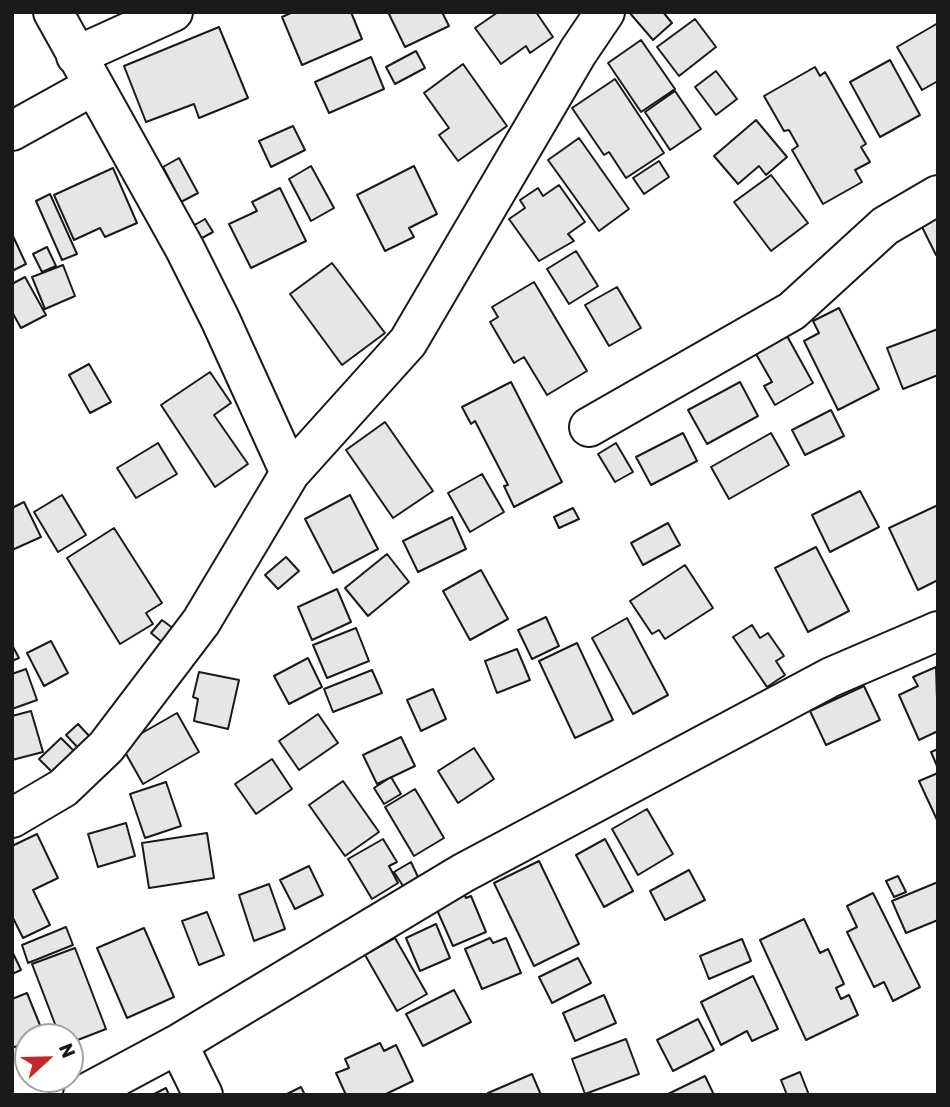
<!DOCTYPE html>
<style>
body{margin:0}
#map{position:relative;width:950px;height:1107px;overflow:hidden;background:#fff;font-family:Rubik,sans-serif}
canvas{display:block}
.frame{position:absolute;inset:0;border:14px solid #1a1a1a;pointer-events:none}
.north{position:absolute;left:14px;top:1023px;width:70px;height:70px;box-sizing:border-box;background:#fff;border:2px solid #a3a3a3;border-radius:50%;rotate:68deg;font-size:19px;font-weight:700;line-height:28px;text-align:center;color:#1a1a1a}
.north::after{content:'';display:block;margin:auto;width:24px;height:32px;background:#c62828;clip-path:polygon(50% 0,100% 100%,50% 72%,0 100%)}
</style>
<div id="map">
<canvas width="950" height="1107"></canvas>
<div class="frame"></div>
<div class="north">N</div>
</div>
<script>
const context = document.querySelector('canvas').getContext('2d');
context.lineJoin = 'round';
function fillPath(path, color) {
  context.fillStyle = color;
  context.fill(path, 'evenodd');
}
function trace(path, color, width, dash) {
  context.strokeStyle = color;
  context.lineWidth = width;
  context.lineCap = dash ? 'butt' : 'round';
  context.setLineDash(dash || []);
  context.stroke(path);
}
const building = new Path2D(`
 M293,12H351L362,39L302,65L282,17Z
 M388,12H442L449,26L405,47Z
 M498,12H536L553,37L530,53L526,46L501,64L475,28Z
 M629,12H663L672,23L653,40Z
 M695,19L716,47L679,76L657,47Z
 M938,23V81L922,90L897,47Z
 M219,27L248,98L199,118L194,104L146,122L124,66Z
 M641,40L675,89L641,112L608,63Z
 M416,51L425,68L395,84L386,67Z
 M371,57L384,89L329,113L315,82Z
 M890,60L920,115L880,137L850,82Z
 M463,64L507,126L458,161L439,135L449,128L424,93Z
 M815,67L820,76L825,72L866,144L861,147L870,162L855,170L862,182L823,204L792,150L798,146L789,130L784,131L764,96Z
 M716,71L737,99L716,115L695,87Z
 M615,79L664,153L626,178L609,152L604,155L572,108Z
 M675,91L701,129L670,150L645,112Z
 M756,120L787,157L766,175L759,166L738,184L714,156Z
 M293,126L305,150L271,167L259,141Z
 M579,138L629,209L599,231L548,160Z
 M179,158L198,193L181,202L163,167Z
 M659,161L669,177L644,194L633,178Z
 M311,166L334,208L311,221L289,179Z
 M414,166L437,214L409,228L414,237L385,251L357,195Z
 M113,168L137,223L105,237L100,228L74,240L54,195Z
 M771,175L808,223L771,251L734,202Z
 M559,185L585,222L568,234L574,241L539,261L509,219L525,208L520,200L538,188L543,196Z
 M280,188L306,241L251,268L229,224L257,211L252,202Z
 M50,194L77,254L62,260L36,201Z
 M938,212V254L936,255L919,221Z
 M205,219L213,232L193,243L186,230Z
 M12,234L26,264L12,271Z
 M47,247L56,266L42,272L33,254Z
 M576,251L598,286L569,304L547,269Z
 M332,263L385,333L342,365L290,294Z
 M63,265L75,296L45,309L32,277Z
 M25,277L46,315L21,328L12,312V284Z
 M534,282L587,371L547,395L524,357L514,363L490,322L498,317L492,307Z
 M617,287L641,328L609,346L585,305Z
 M839,308L879,389L838,410L804,341L819,333L813,321Z
 M938,329V375L903,389L887,348Z
 M787,336L813,383L775,405L764,386L772,382L756,354Z
 M89,364L111,402L90,413L69,375Z
 M210,372L231,403L214,415L248,464L215,487L161,405Z
 M511,382L562,482L514,507L504,486L508,485L475,421L471,424L462,407Z
 M740,382L758,416L707,444L688,410Z
 M831,410L844,436L805,455L792,430Z
 M385,422L433,491L393,518L346,450Z
 M683,433L697,461L651,485L636,457Z
 M771,433L789,465L729,499L711,467Z
 M158,443L177,474L136,498L117,468Z
 M616,443L633,472L615,482L598,454Z
 M482,474L504,512L470,532L448,493Z
 M860,491L879,527L830,552L812,515Z
 M62,495L86,535L58,552L34,512Z
 M350,495L378,549L333,573L305,519Z
 M24,502L41,537L12,550V508Z
 M938,505V580L918,590L889,528Z
 M573,508L579,519L559,528L554,517Z
 M452,517L466,549L418,572L403,541Z
 M668,523L680,545L643,565L631,543Z
 M114,528L162,603L146,613L153,624L120,644L67,558Z
 M816,547L849,611L808,632L775,568Z
 M387,554L409,582L368,616L345,588Z
 M286,557L299,571L278,589L265,575Z
 M685,565L713,608L665,639L659,630L652,634L630,601Z
 M481,570L508,619L470,640L443,591Z
 M337,589L351,622L312,640L298,607Z
 M546,617L559,646L532,659L518,630Z
 M627,618L668,695L633,714L592,638Z
 M162,620L174,629L163,643L151,633Z
 M752,625L760,638L768,633L784,656L776,661L785,675L767,687L733,637Z
 M356,628L369,661L327,678L313,645Z
 M51,641L68,673L44,686L27,653Z
 M577,643L613,720L575,738L539,661Z
 M12,645L19,658L12,661Z
 M517,649L530,680L497,693L485,661Z
 M308,658L322,687L289,704L274,676Z
 M936,667L938,731L919,740L899,695L918,686L913,677Z
 M26,669L37,700L12,709V674Z
 M372,670L382,693L333,712L324,689Z
 M199,672L239,680L228,729L194,721L198,699L193,697Z
 M864,686L880,720L826,745L810,711Z
 M433,689L446,719L421,731L407,700Z
 M31,711L43,752L12,760V716Z
 M177,713L199,752L143,784L121,745Z
 M318,714L338,743L299,770L279,741Z
 M78,724L92,739L80,750L66,735Z
 M401,737L415,766L377,784L363,755Z
 M61,738L75,752L53,773L39,759Z
 M474,748L494,779L458,803L438,771Z
 M938,749V766H937L931,752Z
 M272,759L292,789L256,814L235,784Z
 M938,773V822L919,781Z
 M391,777L401,794L384,804L374,788Z
 M343,781L379,832L345,856L309,805Z
 M166,782L181,826L145,838L130,794Z
 M415,789L444,838L414,856L385,807Z
 M647,809L673,854L638,875L612,829Z
 M126,823L135,856L98,867L88,834Z
 M207,833L214,878L149,888L142,843Z
 M37,834L58,878L33,890L50,925L23,938L12,916V846Z
 M383,839L397,862L389,866L398,883L372,899L348,859Z
 M605,839L633,891L604,907L576,855Z
 M539,861L579,944L534,966L494,883Z
 M411,862L418,877L403,886L394,872Z
 M309,866L323,895L295,909L280,880Z
 M689,870L705,900L665,920L650,891Z
 M898,876L906,892L894,897L886,881Z
 M938,882V920L906,933L892,901Z
 M269,884L285,929L254,941L239,895Z
 M461,887L466,898L471,896L486,932L453,946L437,910L445,907L439,896Z
 M873,893L920,987L893,1001L884,982L874,987L847,932L857,927L847,906Z
 M207,912L224,955L199,965L182,921Z
 M804,919L820,953L828,949L844,984L836,988L841,999L849,995L858,1015L806,1040L760,940Z
 M436,924L450,958L420,971L406,938Z
 M66,927L73,945L28,963L22,945Z
 M144,928L174,997L127,1018L97,948Z
 M395,938L427,994L397,1011L365,955Z
 M490,938L493,943L506,938L521,973L482,989L465,949Z
 M742,939L751,961L709,979L700,956Z
 M75,948L106,1029L70,1043V1037H60L32,964Z
 M12,951L21,970L12,974Z
 M578,958L591,983L552,1003L539,977Z
 M753,976L778,1029L752,1041L747,1031L721,1045L701,1002Z
 M454,990L471,1022L423,1046L406,1014Z
 M27,993L44,1035L28,1037V1042L12,1048V999Z
 M604,995L616,1023L575,1041L563,1013Z
 M698,1019L714,1050L673,1071L657,1040Z
 M626,1039L639,1074L585,1094L572,1059Z
 M380,1043L384,1051L396,1045L413,1081L384,1095H346L336,1073L349,1068L345,1059Z
 M800,1072L809,1095H787L781,1080Z
 M532,1074L541,1095H489L488,1093Z
 M705,1076L714,1095H666Z
 M301,1087L305,1095H285Z
 M166,1088L169,1095H152Z`);
fillPath(building, '#e6e6e6');
trace(building, '#1a1a1a', 2);
const minor = new Path2D(`
 M53,12L185,249L220,319L290,473
 M76,56L173,12
 M12,131L93,86
 M589,427L792,311L885,226L938,195
 M12,818L63,788L106,747L201,622L290,473L408,342L578,52L605,12
 M178,1044L203,1095
 M83,1095L178,1044L463,873L831,677L938,631`);
trace(minor, '#1a1a1a', 42);
trace(minor, '#fff', 38);
</script>
